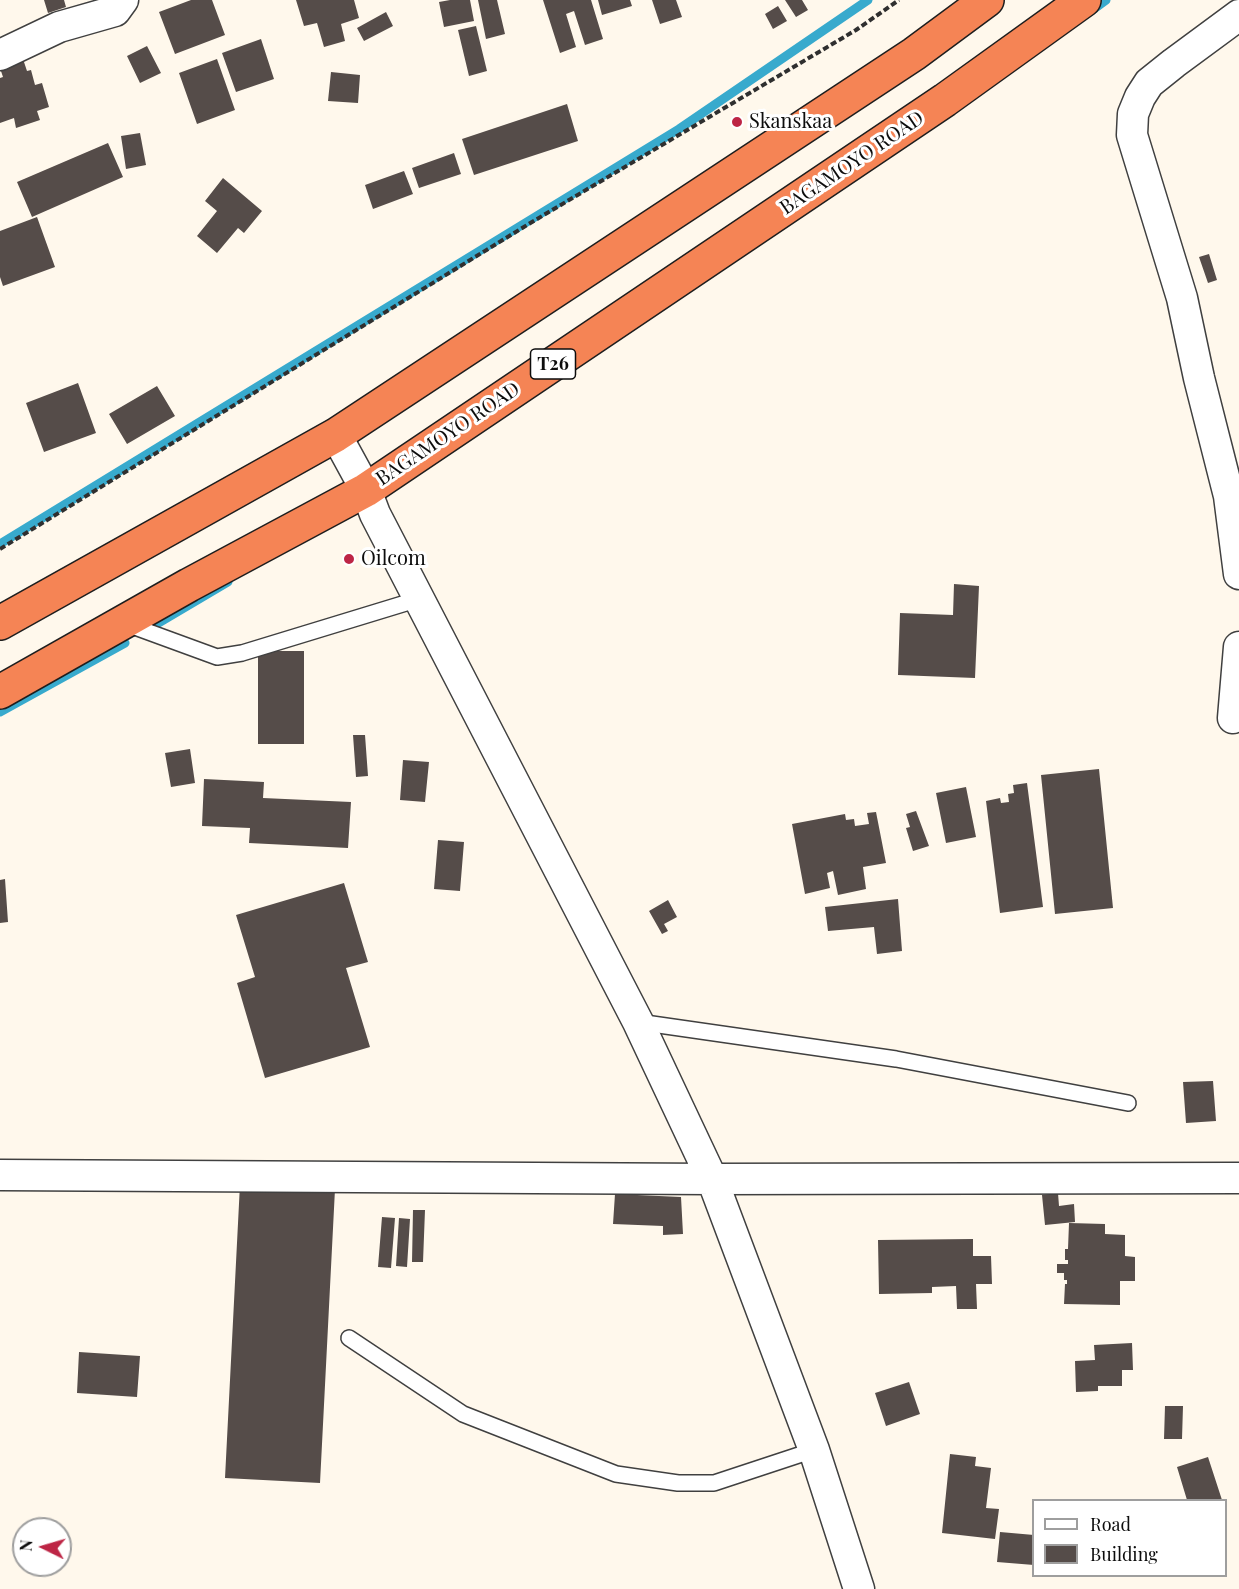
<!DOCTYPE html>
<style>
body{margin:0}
#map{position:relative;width:1239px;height:1589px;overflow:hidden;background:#fff8ec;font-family:"Playfair Display",serif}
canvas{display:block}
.legend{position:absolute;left:1032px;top:1499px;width:195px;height:78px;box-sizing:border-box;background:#fff;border:2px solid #9e9e9e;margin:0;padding:8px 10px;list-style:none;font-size:18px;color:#0d0d0d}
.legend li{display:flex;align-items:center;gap:12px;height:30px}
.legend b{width:30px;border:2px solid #9e9e9e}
.north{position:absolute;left:12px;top:1517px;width:60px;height:60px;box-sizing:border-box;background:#fff;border:2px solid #9e9e9e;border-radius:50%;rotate:275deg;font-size:16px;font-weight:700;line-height:24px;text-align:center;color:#0d0d0d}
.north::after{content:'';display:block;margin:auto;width:21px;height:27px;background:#bd2545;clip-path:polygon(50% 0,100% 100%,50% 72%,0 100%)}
</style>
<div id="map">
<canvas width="1239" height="1589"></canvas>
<ul class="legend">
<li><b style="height:8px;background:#fff"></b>Road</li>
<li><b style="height:16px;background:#554c49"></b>Building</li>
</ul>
<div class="north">N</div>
</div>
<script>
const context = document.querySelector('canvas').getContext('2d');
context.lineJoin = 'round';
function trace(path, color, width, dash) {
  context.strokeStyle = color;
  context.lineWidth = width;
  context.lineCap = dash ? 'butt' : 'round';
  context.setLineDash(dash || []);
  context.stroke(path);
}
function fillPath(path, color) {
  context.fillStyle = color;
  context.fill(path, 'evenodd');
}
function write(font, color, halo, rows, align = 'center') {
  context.font = font + ' "Playfair Display",serif';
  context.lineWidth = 6;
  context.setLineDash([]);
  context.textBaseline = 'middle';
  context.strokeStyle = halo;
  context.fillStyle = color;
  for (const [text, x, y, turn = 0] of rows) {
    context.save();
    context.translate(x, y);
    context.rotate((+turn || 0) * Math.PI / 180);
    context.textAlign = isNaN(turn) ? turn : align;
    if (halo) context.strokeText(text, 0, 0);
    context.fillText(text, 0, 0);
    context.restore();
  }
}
trace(new Path2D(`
 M1091,11L1106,0
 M0,544L679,129L868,0
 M157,624L228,582
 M0,712L125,643`), '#38aacd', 9);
fillPath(new Path2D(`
 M44,0H64L66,7L48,13Z
 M191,0H212L225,35L175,54L159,12Z
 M296,0H354L359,18L341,24L345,41L324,47L317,23L304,26Z
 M450,0H470L474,21L444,27L439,2Z
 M478,0H497L505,34L486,39Z
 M543,0H591L603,39L585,45L574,11L566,14L576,47L560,53Z
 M598,0H630L632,6L602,15Z
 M652,0H676L682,17L660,24Z
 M785,0H802L808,10L796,17Z
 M778,6L787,21L773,29L765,14Z
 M386,12L393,26L364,41L357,28Z
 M476,26L487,71L469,76L458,30Z
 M261,39L274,79L236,92L222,53Z
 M147,46L161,73L140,83L127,56Z
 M22,56L27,71L31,70L35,85L42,83L49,107L37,111L40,120L16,128L14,118L0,123V78L3,77L0,68Z
 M217,59L235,110L197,124L179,73Z
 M331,72L360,75L358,103L328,101Z
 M567,104L578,141L474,175L462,139Z
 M140,133L146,165L126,169L121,136Z
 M108,143L123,177L32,217L17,182Z
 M454,153L461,174L419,188L412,168Z
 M404,171L413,194L373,209L365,185Z
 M223,178L262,211L244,233L238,228L217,253L197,236L217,211L205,201Z
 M37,217L55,267L3,286L0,277V231Z
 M1209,254L1217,280L1208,283L1199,257Z
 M78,383L96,433L44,452L26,403Z
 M157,386L175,416L127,444L109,414Z
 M954,584L979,586L975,678L898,675L900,613L953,615Z
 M258,651H304V744H258Z
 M353,735H365L368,776L356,777Z
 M190,749L195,783L171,787L165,753Z
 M403,760L429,762L425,802L400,800Z
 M1099,769L1113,908L1055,914L1041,775Z
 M204,779L264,782L263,798L351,802L348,848L249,843L250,828L202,826Z
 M1027,783L1043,907L1000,913L986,801L1000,798L1001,803L1009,802L1008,794L1014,793L1013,785Z
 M966,787L976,837L946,843L936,793Z
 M916,811L929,846L913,851L906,828L910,827L906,814Z
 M876,812L886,863L863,867L866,889L838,895L833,871L827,873L830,888L805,894L792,824L845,814L846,820L854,819L855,826L869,824L867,813Z
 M438,840L464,842L460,891L434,889Z
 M5,879L8,922L0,923V880Z
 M344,883L368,962L346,968L370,1047L265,1078L237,983L255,977L236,915Z
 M898,899L902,951L877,954L874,927L828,931L825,907Z
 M668,900L677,917L664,924L668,931L662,934L649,911Z
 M1213,1081L1216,1121L1186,1123L1183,1082Z
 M240,1184L335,1189L320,1483L225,1478Z
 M1058,1193L1059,1206L1074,1204L1075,1222L1045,1225L1042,1195Z
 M615,1194L681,1197L683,1234L663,1235V1226L613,1224Z
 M413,1210H425L423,1262H412Z
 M382,1217L395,1218L391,1268L378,1267Z
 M399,1218L410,1219L407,1267L396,1266Z
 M1069,1223L1105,1224V1234L1125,1235V1256L1135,1257V1281H1120V1305L1064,1304L1065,1284H1067V1280H1064V1273H1057V1264H1068V1260H1065V1249H1068Z
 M973,1239V1256H991L992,1284H976L977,1309H957L956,1286L932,1287V1293L879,1294L878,1240Z
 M1132,1343L1133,1370H1122V1386H1098V1391L1076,1392L1075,1361L1095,1360L1094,1345Z
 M79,1352L140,1356L137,1397L77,1393Z
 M909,1382L920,1414L886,1426L875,1393Z
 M1165,1406H1183L1182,1439H1164Z
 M950,1454L976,1457L975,1466L991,1468L986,1508L999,1509L995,1539L942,1533Z
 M1208,1457L1222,1500H1187L1177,1467Z
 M1000,1532L1034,1535V1565L997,1562Z`), '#554c49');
const lane = new Path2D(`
 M124,623L217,657L242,653L419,599
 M638,1022L896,1059L1128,1103
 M349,1338L463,1414L616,1474L678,1483H714L814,1450`);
const street = new Path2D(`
 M1239,15L1174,63L1149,83L1140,97L1133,114L1132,135L1182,298L1199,378L1229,496L1239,574
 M0,55L59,27L115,11L123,0
 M336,435L366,490L375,514L638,1022L712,1179L814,1450L859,1589
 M1233,718L1239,647
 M0,1175L712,1179L1239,1178`);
const highway = new Path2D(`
 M0,623L336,435L914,54L987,0
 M0,692L189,585L366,490L945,100L1084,0`);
trace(lane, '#404040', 18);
trace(street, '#404040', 33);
trace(highway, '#1e1e1e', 36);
trace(new Path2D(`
 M0,549L532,222L856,30L899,0`), '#2f2f2f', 4, [6, 3]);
trace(lane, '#fff', 15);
trace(street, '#fff', 30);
trace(highway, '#f58455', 33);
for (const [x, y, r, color] of [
 [737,122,6,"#bd2545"],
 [349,559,6,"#bd2545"]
]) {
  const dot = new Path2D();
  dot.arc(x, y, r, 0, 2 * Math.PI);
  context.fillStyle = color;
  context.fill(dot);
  trace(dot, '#fff', 2);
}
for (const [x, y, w] of [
 [553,364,45]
]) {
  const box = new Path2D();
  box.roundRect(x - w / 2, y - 15, w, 30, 4.5);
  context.fillStyle = '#fff';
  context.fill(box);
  trace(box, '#0d0d0d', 1.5);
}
write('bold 18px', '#0d0d0d', null, [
 ["T26",553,364]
]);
write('20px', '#0d0d0d', '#fff', [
 ["Skanskaa",749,122],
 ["Oilcom",361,559]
], 'left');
write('20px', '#0d0d0d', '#fff', [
 ["BAGAMOYO ROAD",852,163,-34],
 ["BAGAMOYO ROAD",448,434,-34]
]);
</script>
